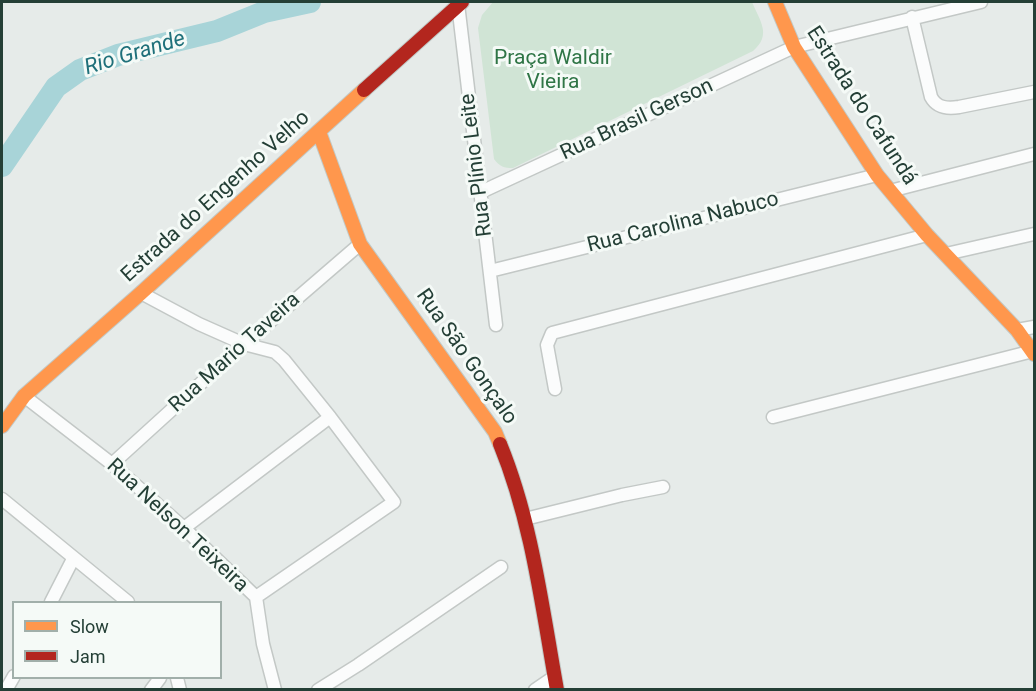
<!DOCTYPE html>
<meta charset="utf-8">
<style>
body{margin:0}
#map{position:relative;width:1036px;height:691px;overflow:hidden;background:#e6ebe9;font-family:Roboto,sans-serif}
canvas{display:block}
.frame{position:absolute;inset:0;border:3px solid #243f36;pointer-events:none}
.legend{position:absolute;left:12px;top:601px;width:210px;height:78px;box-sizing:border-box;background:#f5faf7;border:2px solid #a1afaa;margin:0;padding:8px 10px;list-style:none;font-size:18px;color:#243f36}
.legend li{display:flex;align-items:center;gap:12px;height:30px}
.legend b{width:30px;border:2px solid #a1afaa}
</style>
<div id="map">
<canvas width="1036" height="691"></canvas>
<div class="frame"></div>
<ul class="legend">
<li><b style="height:8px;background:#ff974d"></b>Slow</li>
<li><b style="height:8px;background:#b3261e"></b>Jam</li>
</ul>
</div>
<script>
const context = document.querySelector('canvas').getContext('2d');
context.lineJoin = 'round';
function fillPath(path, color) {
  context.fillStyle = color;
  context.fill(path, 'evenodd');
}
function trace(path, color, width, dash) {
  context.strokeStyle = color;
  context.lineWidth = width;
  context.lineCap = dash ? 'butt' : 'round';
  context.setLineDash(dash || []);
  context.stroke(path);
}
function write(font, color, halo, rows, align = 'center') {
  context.font = font + ' Roboto,sans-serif';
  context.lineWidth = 6;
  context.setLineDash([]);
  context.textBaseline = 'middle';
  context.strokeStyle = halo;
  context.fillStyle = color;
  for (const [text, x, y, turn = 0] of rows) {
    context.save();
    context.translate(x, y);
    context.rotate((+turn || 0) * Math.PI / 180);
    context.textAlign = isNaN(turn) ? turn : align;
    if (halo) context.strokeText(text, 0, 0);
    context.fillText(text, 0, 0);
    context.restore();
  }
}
fillPath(new Path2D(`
 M493,2H752C760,21 772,35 753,51L513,168C504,168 500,167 494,159L478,28L482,15Z`), '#d0e4d5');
trace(new Path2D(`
 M2,166L56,87L80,70L118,55L217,31L264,12L310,2`), '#a8d4d8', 22);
const street = new Path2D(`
 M458,4L496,325
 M912,17L931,97C937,108 947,109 959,107L1034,92
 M890,191L1034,154
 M481,192L794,47L981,2
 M946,254L1034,234
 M490,271L877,175
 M141,293L199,324L244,344L275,352L284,360L330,417L394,502L256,597
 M1017,330L1034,327
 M555,389L547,345L552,333L927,235
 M24,396L112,464L184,528L256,597L263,644L275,690
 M773,417L1033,351
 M112,464L244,344L360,244
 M2,499L128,602
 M525,519L622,495L663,487
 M184,528L330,417
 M51,602L73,559
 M177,678L180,690
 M6,690L14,676
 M151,690L160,678
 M318,690L358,665L501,567
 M535,690L554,677`);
const slow = new Path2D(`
 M775,2L794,47L877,175L927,235L1017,330L1034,354
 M319,132L360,244L495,432L500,444
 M2,426L24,396L141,293L364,90`);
const jam = new Path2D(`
 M364,90L462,2
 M500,444C532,522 542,607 557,690`);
trace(street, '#c3c8c6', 15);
trace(slow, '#c2c9c6', 16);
trace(jam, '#c2c9c6', 16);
trace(street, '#fbfcfc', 12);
trace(slow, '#ff974d', 14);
trace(jam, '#b3261e', 14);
write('21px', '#2f7546', '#f5faf7', [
 ["Praça Waldir",553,59],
 ["Vieira",553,83]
]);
write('21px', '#243f36', '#f5faf7', [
 ["Estrada do Cafundá",861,106,57],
 ["Rua Brasil Gerson",637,120,-25],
 ["Rua Plínio Leite",477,165,-97],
 ["Estrada do Engenho Velho",216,197,-42],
 ["Rua Carolina Nabuco",683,223,-14],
 ["Rua Mario Taveira",235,353,-42],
 ["Rua São Gonçalo",466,357,55],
 ["Rua Nelson Teixeira",177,526,43]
]);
write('italic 22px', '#1f707a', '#f5faf7', [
 ["Rio Grande",135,54,-17]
]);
</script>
